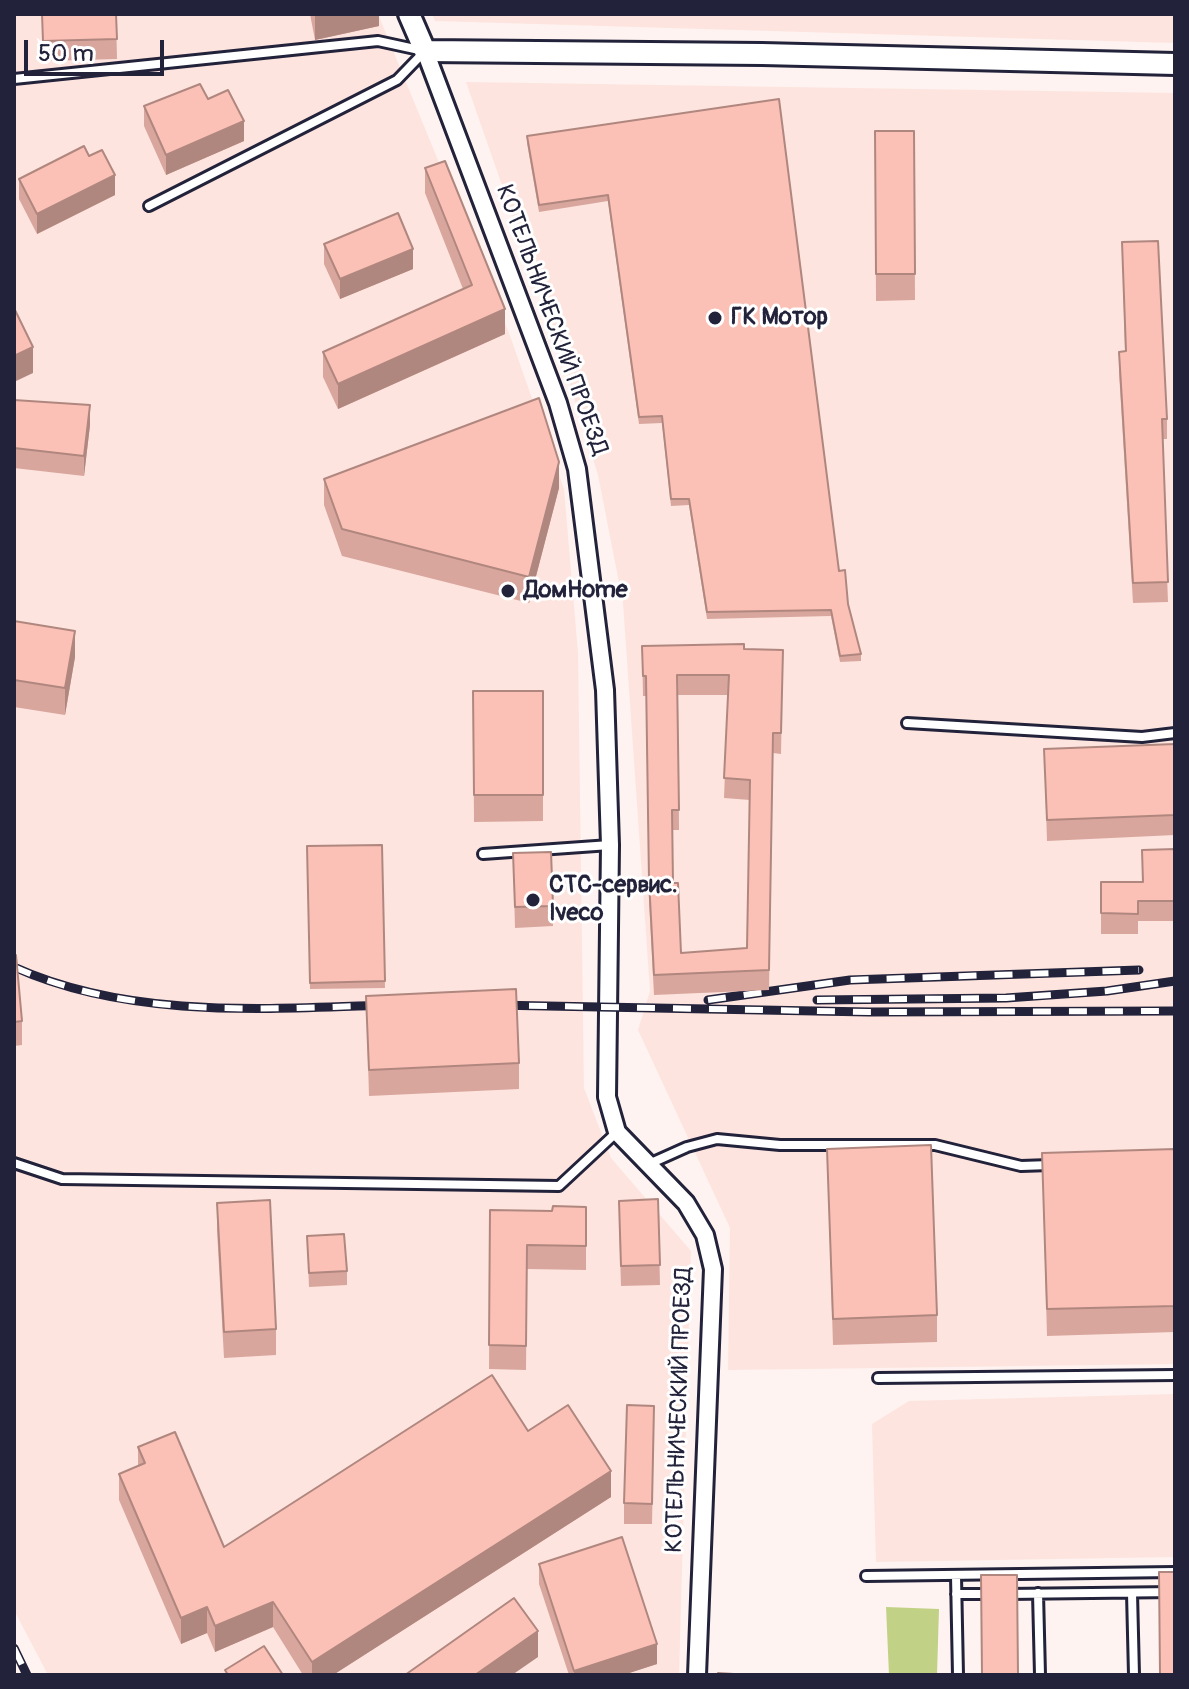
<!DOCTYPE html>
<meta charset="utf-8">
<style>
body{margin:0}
#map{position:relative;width:1189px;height:1689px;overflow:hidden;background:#fef3f0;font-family:Pangolin,sans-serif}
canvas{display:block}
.frame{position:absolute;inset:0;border:16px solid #22223b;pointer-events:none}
.scale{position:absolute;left:24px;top:40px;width:140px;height:36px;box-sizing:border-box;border:4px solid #22223b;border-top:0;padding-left:10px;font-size:24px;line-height:28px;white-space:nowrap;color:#22223b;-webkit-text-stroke:6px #fff;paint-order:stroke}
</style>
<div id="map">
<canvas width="1189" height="1689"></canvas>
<div class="frame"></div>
<div class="scale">50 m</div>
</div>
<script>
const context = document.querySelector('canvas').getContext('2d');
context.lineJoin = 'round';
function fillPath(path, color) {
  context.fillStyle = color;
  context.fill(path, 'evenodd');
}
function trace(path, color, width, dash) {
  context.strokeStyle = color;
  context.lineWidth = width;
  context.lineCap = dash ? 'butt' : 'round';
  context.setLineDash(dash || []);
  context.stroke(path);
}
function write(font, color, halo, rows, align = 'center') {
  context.font = font + ' Pangolin,sans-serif';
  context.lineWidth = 6;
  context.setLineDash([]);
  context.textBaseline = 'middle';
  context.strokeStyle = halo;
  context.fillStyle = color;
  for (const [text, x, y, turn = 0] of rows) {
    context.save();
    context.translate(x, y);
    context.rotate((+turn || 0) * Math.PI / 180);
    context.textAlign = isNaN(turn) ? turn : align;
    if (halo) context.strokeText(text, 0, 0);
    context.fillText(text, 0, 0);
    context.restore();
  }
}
fillPath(new Path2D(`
 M14,14H378L509,333L564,489L578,653L584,1088L611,1158L691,1251L679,1675H48L14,1610Z
 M432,14H1175V43L435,21Z
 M466,82L1175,93V1364L728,1370L730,1228L638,1030L650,991L623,603L598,475L557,343Z
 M1175,1394V1557L876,1562L872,1424L909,1401Z`), '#fde4df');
fillPath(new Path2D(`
 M886,1607L939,1609L937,1675H889Z`), '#c1d286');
const service = new Path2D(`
 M14,79L378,41L424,51
 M149,206L397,80L425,51
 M907,723L1142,737L1175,733
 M483,854L610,845
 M14,1163L62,1179L559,1186L617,1132
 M649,1164L687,1147L717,1139L780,1145H935L1021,1166L1050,1165
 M878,1378L1175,1375
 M866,1576L1175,1572
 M956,1576L958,1675
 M1038,1593L1040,1675
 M1132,1593L1134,1675
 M956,1594H990
 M1008,1594L1175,1592`);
const minor = new Path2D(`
 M425,51L558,403L577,469L605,690L610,845L607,1097L617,1132L686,1203L705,1235L713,1269L697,1675`);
const tertiary = new Path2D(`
 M409,14L425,51L762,54L1175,64`);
trace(service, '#22223b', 14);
trace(minor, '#22223b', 22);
trace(tertiary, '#22223b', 26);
trace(service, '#fff', 8);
trace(minor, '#fff', 16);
trace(tertiary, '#fff', 20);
const rail = new Path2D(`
 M14,967C129,1019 265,1009 389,1005
 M708,1000L850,980L1139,970
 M817,1000L1006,998L1107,991L1175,981
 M493,1005L869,1012L1175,1011
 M14,1648L27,1675`);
trace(rail, '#22223b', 9);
trace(rail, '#fff', 6, [18]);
fillPath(new Path2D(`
 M42,14H116L117,59L43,61Z
 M310,14H379V26L315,40Z
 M208,99L244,141L166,175L144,126V106Z
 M779,99L839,571L861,654V661L840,662L831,616L707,619L689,505L671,506L662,423L639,424L608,201L539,212L527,143V136Z
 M875,131H914L915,300L876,301Z
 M89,156L115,195L37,234L19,199V179Z
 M425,168L505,334L338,409L323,377V352L463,289L425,193Z
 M1122,242L1167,419V439H1162L1168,602L1133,603L1119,372V352L1125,351Z
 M324,244L413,269L340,299L324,264Z
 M14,400L90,425L84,476L14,468Z
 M324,479L559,488L529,603L342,556L324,505Z
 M14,621L75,657L65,715L14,707Z
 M642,646L783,650L781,754L773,753L769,990L654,995L649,900L646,696H643ZM678,695H728L724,798L750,800L747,948L681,953L673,883L672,830H679Z
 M473,691H543V821L474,822Z
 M1175,744V835L1047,841L1044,749Z
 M382,845L385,988L310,989L307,846Z
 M1175,849V921H1138V934H1101V882H1143Z
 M513,853L553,906V926L515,928Z
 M14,955L22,1021V1045L14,1046Z
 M366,996L519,1063V1089L369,1096Z
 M827,1149L937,1315V1342L833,1345Z
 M1175,1149V1332L1047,1336L1042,1153Z
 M658,1199L660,1285L621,1286L619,1221Z
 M217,1203L276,1329V1355L224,1358L217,1230Z
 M586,1207V1270L527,1269L526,1370L489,1369L490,1210L552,1211Z
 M307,1236L347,1271V1285L309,1287Z
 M654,1426L652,1524H624V1503Z
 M528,1431L611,1497L333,1675H303L273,1627L215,1652L207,1633L181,1644L119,1500V1474L138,1466V1447L224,1547Z
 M539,1564L657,1664L623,1675H569L539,1584Z`), '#d9a69d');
fillPath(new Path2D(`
 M315,14H379V26L315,40Z
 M244,121V141L166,175V155Z
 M115,175V195L37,234V214Z
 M413,249V269L340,299V279Z
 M505,309V334L338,409V384Z
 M33,347V373L14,382V356Z
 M90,405V425L84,476V456Z
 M559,462V488L529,603V577Z
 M75,631V657L65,715V688Z
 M611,1471V1497L333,1675H312V1662Z
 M273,1602V1627L215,1652V1626Z
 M207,1607V1633L181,1644V1618Z
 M538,1631V1657L512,1675H475Z
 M657,1644V1664L623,1675H574V1671Z`), '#b0877f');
const building = new Path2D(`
 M42,14H116L117,39L43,41Z
 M200,84L208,99L228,90L244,121L166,155L144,106Z
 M779,99L839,571L845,570L848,604L861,654L840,656L831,610L707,612L689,499H671L662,416L639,417L608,195L539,205L527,136Z
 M875,131H914L915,274H876Z
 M84,146L89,156L102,150L115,175L37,214L19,179Z
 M445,161L505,309L338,384L323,352L472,285L425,168Z
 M398,213L413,249L340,279L324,244Z
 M1158,241L1167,419H1162L1168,582L1133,583L1119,352L1126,351L1122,242Z
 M14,308L33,347L14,356Z
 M539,398L559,462L529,577L342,529L324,479Z
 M14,400L90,405L84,456L14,448Z
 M14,621L75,631L65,688L14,680Z
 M744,644V649L783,650L781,733H773L769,970L654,975L649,880L646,676H643L642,646ZM677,675H729L724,778L750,780L747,948L681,953L678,883H673L672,810H679Z
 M473,691H543V795H474Z
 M1175,744V815L1047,820L1044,749Z
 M382,845L385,981L310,983L307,846Z
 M1175,849V901H1138V914L1101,913V882H1143L1142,850Z
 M551,852L553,906L515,907L513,853Z
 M14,955H16L22,1021L14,1022Z
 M516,989L519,1063L369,1070L366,996Z
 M931,1145L937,1315L833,1319L827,1149Z
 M1175,1149V1306L1047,1309L1042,1153Z
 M658,1199L660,1265L621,1266L619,1201Z
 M270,1200L276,1329L224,1332L217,1203Z
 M553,1206L586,1207V1246L527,1245L526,1346L489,1345L490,1210L552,1211Z
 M344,1234L347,1271L309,1273L307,1236Z
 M492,1375L528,1431L568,1405L611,1471L312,1662L273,1602L215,1626L207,1607L181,1618L119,1474L145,1463L138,1447L175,1432L224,1547Z
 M627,1405L654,1406L652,1504L624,1503Z
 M622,1537L657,1644L574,1671L539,1564Z
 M1159,1572H1175V1675H1160Z
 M981,1575H1017L1018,1675H982Z
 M514,1598L538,1631L475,1675H405Z
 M264,1646L283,1675H228L225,1670Z
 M718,1673L734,1674V1675H718Z`);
fillPath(building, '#fcc1b6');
trace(building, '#b0877f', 2);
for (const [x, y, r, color] of [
 [715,318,8,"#22223b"],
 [508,591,8,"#22223b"],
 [533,900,8,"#22223b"]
]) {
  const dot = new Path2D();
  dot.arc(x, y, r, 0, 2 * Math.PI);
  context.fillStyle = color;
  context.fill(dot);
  trace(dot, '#fff', 3);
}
write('bold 24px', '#22223b', '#fff', [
 ["ГК Мотор",731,318],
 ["ДомHome",524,591],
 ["СТС-сервис.",549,886],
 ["Iveco",549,914]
], 'left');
write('24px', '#22223b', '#fff', [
 ["КОТЕЛЬНИЧЕСКИЙ ПРОЕЗД",551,320,70],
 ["КОТЕЛЬНИЧЕСКИЙ ПРОЕЗД",680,1410,-88]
]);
</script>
